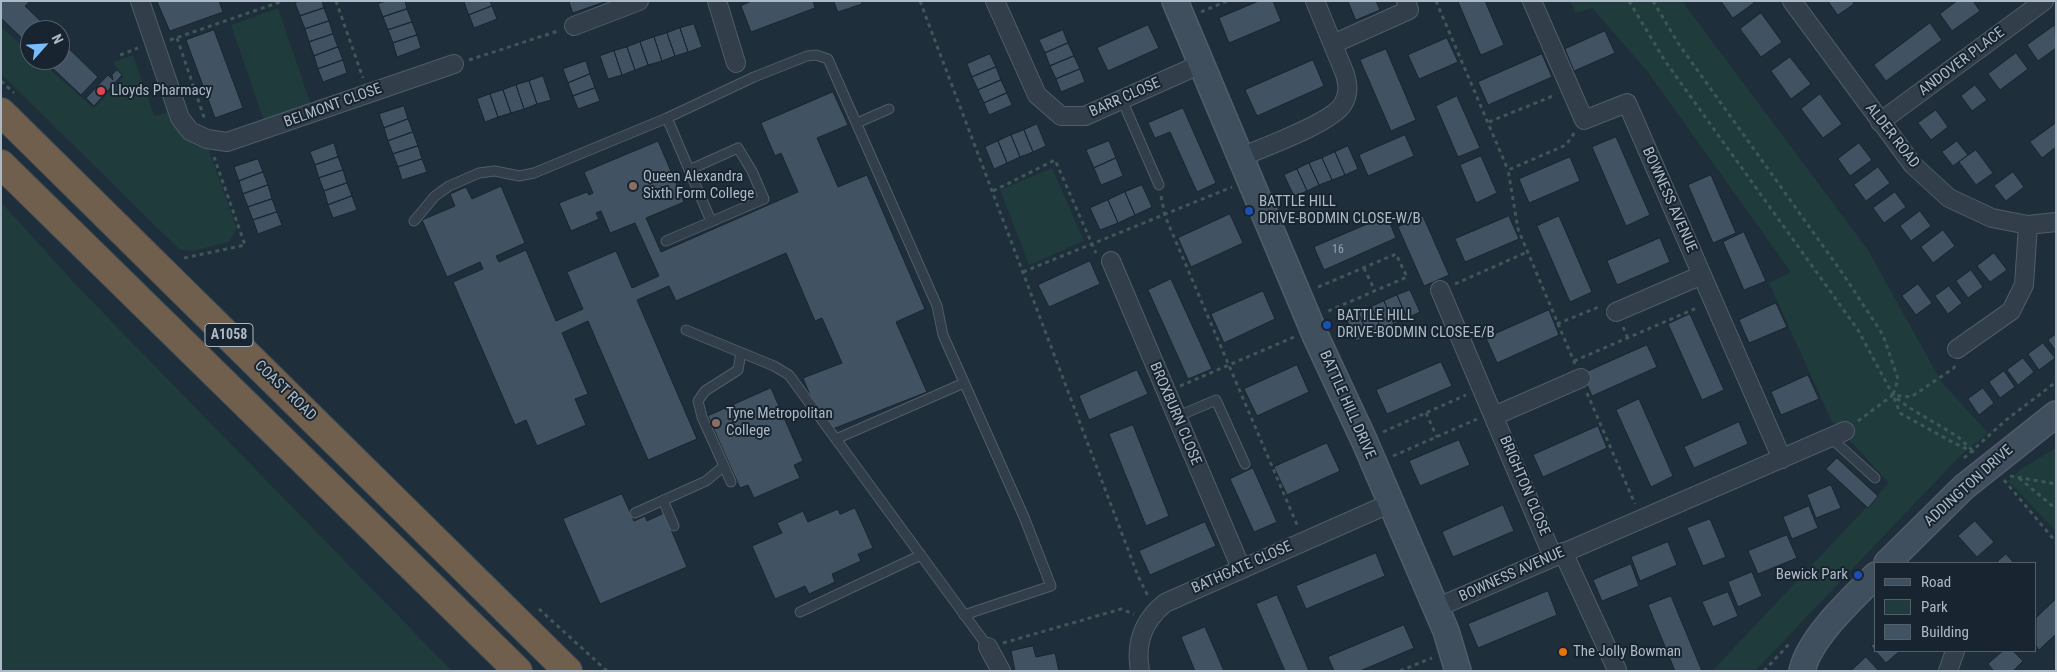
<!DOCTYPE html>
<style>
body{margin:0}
#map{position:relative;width:2057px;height:672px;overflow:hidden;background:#1e2e3a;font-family:"Roboto Condensed",sans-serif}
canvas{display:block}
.frame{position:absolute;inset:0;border:2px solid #acbac7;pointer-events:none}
.legend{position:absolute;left:1874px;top:562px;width:162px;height:90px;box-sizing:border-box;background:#18242f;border:1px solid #53606c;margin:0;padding:6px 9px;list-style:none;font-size:15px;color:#acbac7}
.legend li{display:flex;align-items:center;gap:10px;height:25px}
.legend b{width:25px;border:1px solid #53606c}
.north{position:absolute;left:20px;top:20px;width:50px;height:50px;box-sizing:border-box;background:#18242f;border:1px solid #53606c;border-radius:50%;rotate:64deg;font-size:14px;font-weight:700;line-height:20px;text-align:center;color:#acbac7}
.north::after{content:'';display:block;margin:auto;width:18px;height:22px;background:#79bdff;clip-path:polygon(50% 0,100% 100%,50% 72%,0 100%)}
</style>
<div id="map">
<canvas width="2057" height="672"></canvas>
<div class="frame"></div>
<ul class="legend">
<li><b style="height:6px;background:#404f5e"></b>Road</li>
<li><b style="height:14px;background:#203b3b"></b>Park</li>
<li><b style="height:14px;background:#415362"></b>Building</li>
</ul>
<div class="north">N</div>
</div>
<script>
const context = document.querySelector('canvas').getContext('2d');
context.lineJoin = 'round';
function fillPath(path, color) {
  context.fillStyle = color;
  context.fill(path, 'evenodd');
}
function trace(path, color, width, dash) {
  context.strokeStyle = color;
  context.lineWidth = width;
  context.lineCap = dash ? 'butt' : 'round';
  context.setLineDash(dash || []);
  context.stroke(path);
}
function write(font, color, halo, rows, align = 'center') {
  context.font = font + ' "Roboto Condensed",sans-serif';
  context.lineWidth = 4;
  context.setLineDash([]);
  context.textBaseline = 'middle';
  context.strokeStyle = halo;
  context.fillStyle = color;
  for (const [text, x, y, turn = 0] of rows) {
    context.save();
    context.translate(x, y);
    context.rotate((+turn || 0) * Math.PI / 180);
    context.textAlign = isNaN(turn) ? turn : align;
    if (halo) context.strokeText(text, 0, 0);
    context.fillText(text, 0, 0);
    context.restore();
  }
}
fillPath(new Path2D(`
 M1570,1H1682L1868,250L1941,381L1988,433L1961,455L1755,671H1712L1889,483L1831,420L1769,283L1791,272L1647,71L1592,8L1576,13Z
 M278,8L311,105L264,121L231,25Z
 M1,27L30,52V60H39L94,108L123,77L113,62L133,55L154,116L169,112L181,134L208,148L237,229L229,242L192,251L180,250L1,74Z
 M1052,168L1084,241L1029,265L1000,190Z
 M1,202L79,288L452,671H1Z
 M2056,448V531L2008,481L2021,469Z`), '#203b3b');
const building = new Path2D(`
 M1,1H30L25,6L50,30H30V46L1,18Z
 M157,1H219L223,12L170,31Z
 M300,1H322L324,8L300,16L295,3Z
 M386,1H405L407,9L383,17L378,4Z
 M464,1H490L492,6L469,15Z
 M569,1H607L573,13Z
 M752,1H813L815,8L751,32L741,6Z
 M834,1H861L862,4L838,12Z
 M1259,1H1273L1281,21L1229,43L1219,18Z
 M1348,1H1376L1380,10L1356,20Z
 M1458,1H1485L1504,45L1481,55Z
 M1721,1H1753L1754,3L1733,18Z
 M1828,1H1852L1854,4L1838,15Z
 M1957,1H1973L1980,11L1952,31L1940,14Z
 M492,6L497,19L474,28L469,15Z
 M324,8L329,21L305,29L300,16Z
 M407,9L412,22L388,30L383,17Z
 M1761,13L1782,42L1761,57L1740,29Z
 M329,21L333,34L309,42L305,29Z
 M412,22L417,35L393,43L388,30Z
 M1930,23L1942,40L1886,81L1874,65Z
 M694,24L702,47L688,52L680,28Z
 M1148,25L1159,48L1108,71L1097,48Z
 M2055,25L2056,48L2038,61L2027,45Z
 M680,28L688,52L675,56L667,33Z
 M214,30L243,108L215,118L186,40Z
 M1063,30L1068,43L1045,53L1039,40Z
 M1605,31L1615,53L1574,71L1565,49Z
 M667,33L675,56L662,61L654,37Z
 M333,34L338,47L314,56L309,42Z
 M417,35L421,48L397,57L393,43Z
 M654,37L662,61L648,65L640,42Z
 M1447,38L1458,62L1419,79L1408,55Z
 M60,40L98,77L81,95L44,60H60Z
 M640,42L648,65L635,70L627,47Z
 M1068,43L1074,56L1050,66L1045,53Z
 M338,47L343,60L318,69L314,56Z
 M627,47L635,70L622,75L614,51Z
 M1386,49L1416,120L1391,131L1360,60Z
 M614,51L622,75L608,79L600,56Z
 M2016,53L2028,69L2000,90L1988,74Z
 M990,54L996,67L972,77L967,64Z
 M1542,54L1552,77L1488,105L1478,82Z
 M1074,56L1080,69L1056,79L1050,66Z
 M1790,57L1811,84L1791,99L1771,71Z
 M343,60L347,73L323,82L318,69Z
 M1313,60L1324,86L1257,116L1245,90Z
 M586,61L590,74L568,83L563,69Z
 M996,67L1001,80L978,90L972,77Z
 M1080,69L1085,82L1061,92L1056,79Z
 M117,70L122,75L94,106L86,98L108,75L113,80L112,75Z
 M590,74L595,88L573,96L568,83Z
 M543,76L551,100L537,104L529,81Z
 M1001,80L1007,93L984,103L978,90Z
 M529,81L537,104L524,109L516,85Z
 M516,85L524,109L511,113L503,90Z
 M1975,85L1987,100L1972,111L1961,96Z
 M595,88L600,101L578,109L573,96Z
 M503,90L511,113L498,117L490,94Z
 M833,92L848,125L817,138L838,187L867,175L925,309L896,322L927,392L825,432L803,378L842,363L822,318L815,321L786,253L676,301L669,286L637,300L697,439L648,460L588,321L562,333L588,394L575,399L586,425L537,446L526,420L515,425L453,282L483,269L480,262L447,277L422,220L455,206L450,194L466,187L472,199L501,186L525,243L496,256L499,262L526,250L556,321L583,309L567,272L616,251L632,288L659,276L635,223L610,233L601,211L596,213L599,219L571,231L559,203L587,192L589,195L593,193L584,172L658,141L684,202L646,218L661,252L798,192L781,153L775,156L761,123Z
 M1007,93L1012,105L989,115L984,103Z
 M490,94L498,117L485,122L477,99Z
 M1820,94L1842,124L1823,138L1801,109Z
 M1457,96L1480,148L1458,157L1436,106Z
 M404,106L408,119L384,128L379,114Z
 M1183,108L1216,183L1197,192L1170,132L1155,138L1148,123Z
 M1936,110L1948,127L1931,140L1918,123Z
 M408,119L413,132L388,141L384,128Z
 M2056,123V147L2042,158L2030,142Z
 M1037,124L1046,146L1033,152L1024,130Z
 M1024,130L1033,152L1020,157L1011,135Z
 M413,132L418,146L393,154L388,141Z
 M1011,135L1020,157L1007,163L998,141Z
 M1405,135L1414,156L1368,176L1359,155Z
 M1616,137L1650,215L1626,226L1592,147Z
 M998,141L1007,163L994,169L985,147Z
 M1109,141L1116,158L1094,168L1086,150Z
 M1957,141L1968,155L1953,166L1942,152Z
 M334,143L338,157L315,165L310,152Z
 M1859,143L1872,160L1850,176L1838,159Z
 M418,146L422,159L398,167L393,154Z
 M1348,146L1358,169L1345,175L1335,152Z
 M1976,150L1993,173L1976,185L1959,162Z
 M1335,152L1345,175L1332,180L1322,158Z
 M1481,156L1497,193L1476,203L1460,165Z
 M338,157L343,170L319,178L315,165Z
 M1570,157L1580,181L1529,203L1519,179Z
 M1116,158L1123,176L1101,185L1094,168Z
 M1322,158L1332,180L1319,185L1309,163Z
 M258,159L263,172L239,181L234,167Z
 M422,159L427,172L402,180L398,167Z
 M1309,163L1319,185L1307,191L1297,169Z
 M1878,167L1890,183L1866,201L1854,185Z
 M1297,169L1307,191L1294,196L1284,175Z
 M343,170L347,183L324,191L319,178Z
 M263,172L268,185L243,194L239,181Z
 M2013,172L2024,187L2006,201L1994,186Z
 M1711,175L1736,233L1713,243L1688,185Z
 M347,183L352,196L328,205L324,191Z
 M268,185L272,199L248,207L243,194Z
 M1142,185L1152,207L1135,215L1125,192Z
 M1125,192L1135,215L1118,223L1108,200Z
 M1895,192L1906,207L1884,223L1873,208Z
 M352,196L357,210L333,218L328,205Z
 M272,199L277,212L253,220L248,207Z
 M1108,200L1118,223L1100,230L1090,208Z
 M1920,211L1931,226L1911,241L1900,226Z
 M277,212L282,225L258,234L253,220Z
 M1230,214L1243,243L1191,267L1178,238Z
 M1387,216L1396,238L1324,270L1314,247Z
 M1423,216L1449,275L1424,286L1398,227Z
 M1509,216L1519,239L1465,262L1455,239Z
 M1559,216L1592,292L1570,302L1537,226Z
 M1943,230L1955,246L1933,263L1921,247Z
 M1744,232L1766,281L1744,290L1723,242Z
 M1660,238L1670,262L1617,285L1607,261Z
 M1994,253L2007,270L1990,282L1977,266Z
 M1090,261L1100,284L1049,307L1038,285Z
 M1971,270L1983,287L1968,298L1956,281Z
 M1171,279L1212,369L1188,379L1148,290Z
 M1918,284L1932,303L1916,315L1902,296Z
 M1949,286L1962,303L1948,314L1935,296Z
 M1410,290L1420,312L1407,318L1397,295Z
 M1263,291L1275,319L1224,343L1211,314Z
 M1397,295L1407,318L1394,324L1384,301Z
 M1384,301L1394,324L1382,330L1371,307Z
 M1776,303L1787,327L1749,343L1739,320Z
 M1371,307L1382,330L1369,335L1358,313Z
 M1549,310L1559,335L1497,363L1486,338Z
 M1358,313L1369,335L1356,341L1346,318Z
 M1690,314L1724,390L1702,400L1668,324Z
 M2056,334V351L2048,340Z
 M2043,343L2055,358L2039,370L2028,354Z
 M1647,345L1657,367L1592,396L1582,374Z
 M2023,358L2034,372L2018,385L2007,370Z
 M1441,362L1452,386L1387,414L1376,390Z
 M1297,365L1309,392L1257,416L1244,389Z
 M1137,370L1148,394L1089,420L1079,396Z
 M2004,371L2015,387L2000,398L1989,382Z
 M1808,375L1819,399L1781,415L1771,392Z
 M771,388L803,461L794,465L800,478L754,498L748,485L740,488L708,416Z
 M1983,388L1994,403L1979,415L1968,399Z
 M1639,399L1673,476L1651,487L1616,410Z
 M1739,422L1748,444L1694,468L1684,447Z
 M1133,425L1169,516L1146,526L1109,434Z
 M1598,426L1607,448L1543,477L1533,455Z
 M1459,440L1470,465L1420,486L1409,461Z
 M1327,443L1340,471L1287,495L1274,467Z
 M1837,458L1878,496L1868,508L1826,469Z
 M1253,468L1277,522L1254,532L1230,479Z
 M1831,485L1841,508L1816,518L1807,495Z
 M622,494L634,521L645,516L647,521L664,513L687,567L600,604L563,519Z
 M1503,505L1514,531L1453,557L1442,532Z
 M1809,506L1818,528L1792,539L1783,517Z
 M855,508L873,548L858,554L861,561L832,574L835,582L809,594L805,586L775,599L752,546L782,533L777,523L803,511L808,522L838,509L840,514Z
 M1710,519L1726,557L1703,566L1687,528Z
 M1975,521L1994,542L1977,557L1958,536Z
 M1205,522L1216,546L1150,575L1139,551Z
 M1787,535L1797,558L1758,574L1748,551Z
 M1668,542L1677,565L1640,581L1631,557Z
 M1376,553L1385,576L1306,609L1296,586Z
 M2006,554L2014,563H1996Z
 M1631,564L1639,586L1602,601L1593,580Z
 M1752,572L1762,596L1738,607L1728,582Z
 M1548,591L1557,615L1478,648L1468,624Z
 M1728,592L1738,616L1713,627L1702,602Z
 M1277,595L1309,671H1285L1256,604Z
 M1671,596L1702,671H1675L1648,605Z
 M2056,599V634L2039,650L2036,646V618Z
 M1404,625L1414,648L1360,671H1334L1328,657Z
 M1205,627L1224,671H1195L1181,637Z
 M1876,642V651H1900L1886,663L1871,646Z
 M1033,646L1036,657L1055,653L1059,671H1015L1011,651Z
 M2003,651H2013L2023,661L2013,671H1994L1988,664Z
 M1866,657L1879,671H1851Z`);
fillPath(building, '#415362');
trace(building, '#1a2631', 1);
const lane = new Path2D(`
 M1122,100L1159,185
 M667,118L711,221
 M857,123L889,109
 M414,221L435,196L449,186L479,173L495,171L519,176L534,173L667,118L754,77L807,56L816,55L828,59L937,306L943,335L1024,517L1051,586L964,615
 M666,241L764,199L752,171L738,148L689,170
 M686,330L774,366L789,375L988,647
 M1176,417L1216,400L1245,464
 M1831,438L1875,478
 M836,439L964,383
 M724,466L731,482
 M663,500L674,526
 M635,513L706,481L724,466L702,417L698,401L705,391L738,370L741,353
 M800,612L921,555`);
const street = new Path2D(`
 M140,1L180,118L190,131L207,139L227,142L454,64
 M717,1L736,63
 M995,1L1037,95L1061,116H1085L1201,64
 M1532,1L1584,120L1627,103L1782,459
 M1792,1L1913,165L1949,198L1992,218L2028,225L2056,222
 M574,26L639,1
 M1333,44L1409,10L1406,1
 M1880,122L2044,1
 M1241,157C1264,147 1332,123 1343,104C1349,94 1348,85 1345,74L1315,1
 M1111,261L1241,568
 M1440,290L1553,557
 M1616,312L1702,275
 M1957,349L2011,311L2024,285L2028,225
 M1494,416L1581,378
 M1563,552L1617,670
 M1436,608L1845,431
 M988,647L1001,671
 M1140,671C1135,643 1143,621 1165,603L1391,503
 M1948,671L1955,651`);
const secondary = new Path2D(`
 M1175,1L1316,337L1364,440L1446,631L1458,671
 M1887,563L1964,487L2056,414
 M1802,671C1809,638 1852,599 1876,575`);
const highway = new Path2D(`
 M1,112L568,671
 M1,164L518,671`);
trace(lane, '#505d68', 11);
trace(street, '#505d68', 20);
trace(secondary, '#505d68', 28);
trace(highway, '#3d4a55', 30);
trace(new Path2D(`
 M336,1L363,78
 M920,1L1138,576L1148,596
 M1436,1L1508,170
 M1629,1L1665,61L1858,330L1893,395L1908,407L1957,436L1972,450
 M1653,1L1678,43L1843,274L1883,335L1898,379L1893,395L1900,413L1954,443L1976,453
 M1201,12L1227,1
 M177,38L205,120
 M170,40L283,1
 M120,55L138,48
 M469,60L558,31
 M1,81L14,93
 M1489,122L1555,95
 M993,191L1055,160L1096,253
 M1161,196L1165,216L1298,527
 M184,258L245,245L214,157
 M1364,268L1375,291
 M1023,272L1232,187
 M1455,284L1527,252
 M1318,287L1396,254L1407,277L1326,312
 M1557,324L1601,306
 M1623,327L1628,338
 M1574,361L1699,307
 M1575,364L1518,229L1508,170L1566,145L1575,132
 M1180,386L1294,337
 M1587,393L1635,504
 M1426,413L1437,437
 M1858,421L1893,395L1911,397L1954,368L1955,364
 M1383,432L1466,395
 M1393,456L1477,419
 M1964,458L2006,420L2056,382
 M2010,476L2056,484
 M2019,478L2056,509
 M2004,480L2056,542
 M539,609L607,671
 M1003,643L1121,609L1134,614
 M1400,671L1432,658
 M1764,671L1790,643`), '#3e5757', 3, [4, 4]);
trace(lane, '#323f4a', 9);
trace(street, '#323f4a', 18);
trace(secondary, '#404f5e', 25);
trace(highway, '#715f4e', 28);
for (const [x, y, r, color] of [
 [101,91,5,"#e0444e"],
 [633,186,5,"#8d6e63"],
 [1249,211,5,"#1a4fb4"],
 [1327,325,5,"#1a4fb4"],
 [716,423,5,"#8d6e63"],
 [1858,575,5,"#1a4fb4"],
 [1563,652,5,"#e8710a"]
]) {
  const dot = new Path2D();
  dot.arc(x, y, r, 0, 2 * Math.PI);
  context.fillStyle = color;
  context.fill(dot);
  trace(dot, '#18242f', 2);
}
write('12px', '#91a0ae', null, [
 ["16",1338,250]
]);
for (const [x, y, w] of [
 [229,335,48]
]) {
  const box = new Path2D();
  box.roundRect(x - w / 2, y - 11.5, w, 23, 4);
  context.fillStyle = '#18242f';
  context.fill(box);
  trace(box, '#acbac7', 1);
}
write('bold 14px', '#acbac7', null, [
 ["A1058",229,335]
]);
write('15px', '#acbac7', '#18242f', [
 ["ANDOVER PLACE",1962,62,-37],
 ["BARR CLOSE",1125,98,-24],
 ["BELMONT CLOSE",333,106,-20],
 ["ALDER ROAD",1892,136,52],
 ["BOWNESS AVENUE",1669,200,66],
 ["COAST ROAD",285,391,44],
 ["BATTLE HILL DRIVE",1347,405,66],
 ["BROXBURN CLOSE",1175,414,67],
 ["BRIGHTON CLOSE",1524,486,67],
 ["ADDINGTON DRIVE",1969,486,-42],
 ["BATHGATE CLOSE",1242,568,-24],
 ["BOWNESS AVENUE",1512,575,-24]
]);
write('15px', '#acbac7', '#18242f', [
 ["Lloyds Pharmacy",111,91],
 ["Queen Alexandra",643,177],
 ["Sixth Form College",643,194],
 ["BATTLE HILL",1259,202],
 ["DRIVE-BODMIN CLOSE-W/B",1259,219],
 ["BATTLE HILL",1337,316],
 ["DRIVE-BODMIN CLOSE-E/B",1337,333],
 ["Tyne Metropolitan",726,414],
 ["College",726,431],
 ["Bewick Park",1848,575,"right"],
 ["The Jolly Bowman",1573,652]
], 'left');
</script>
